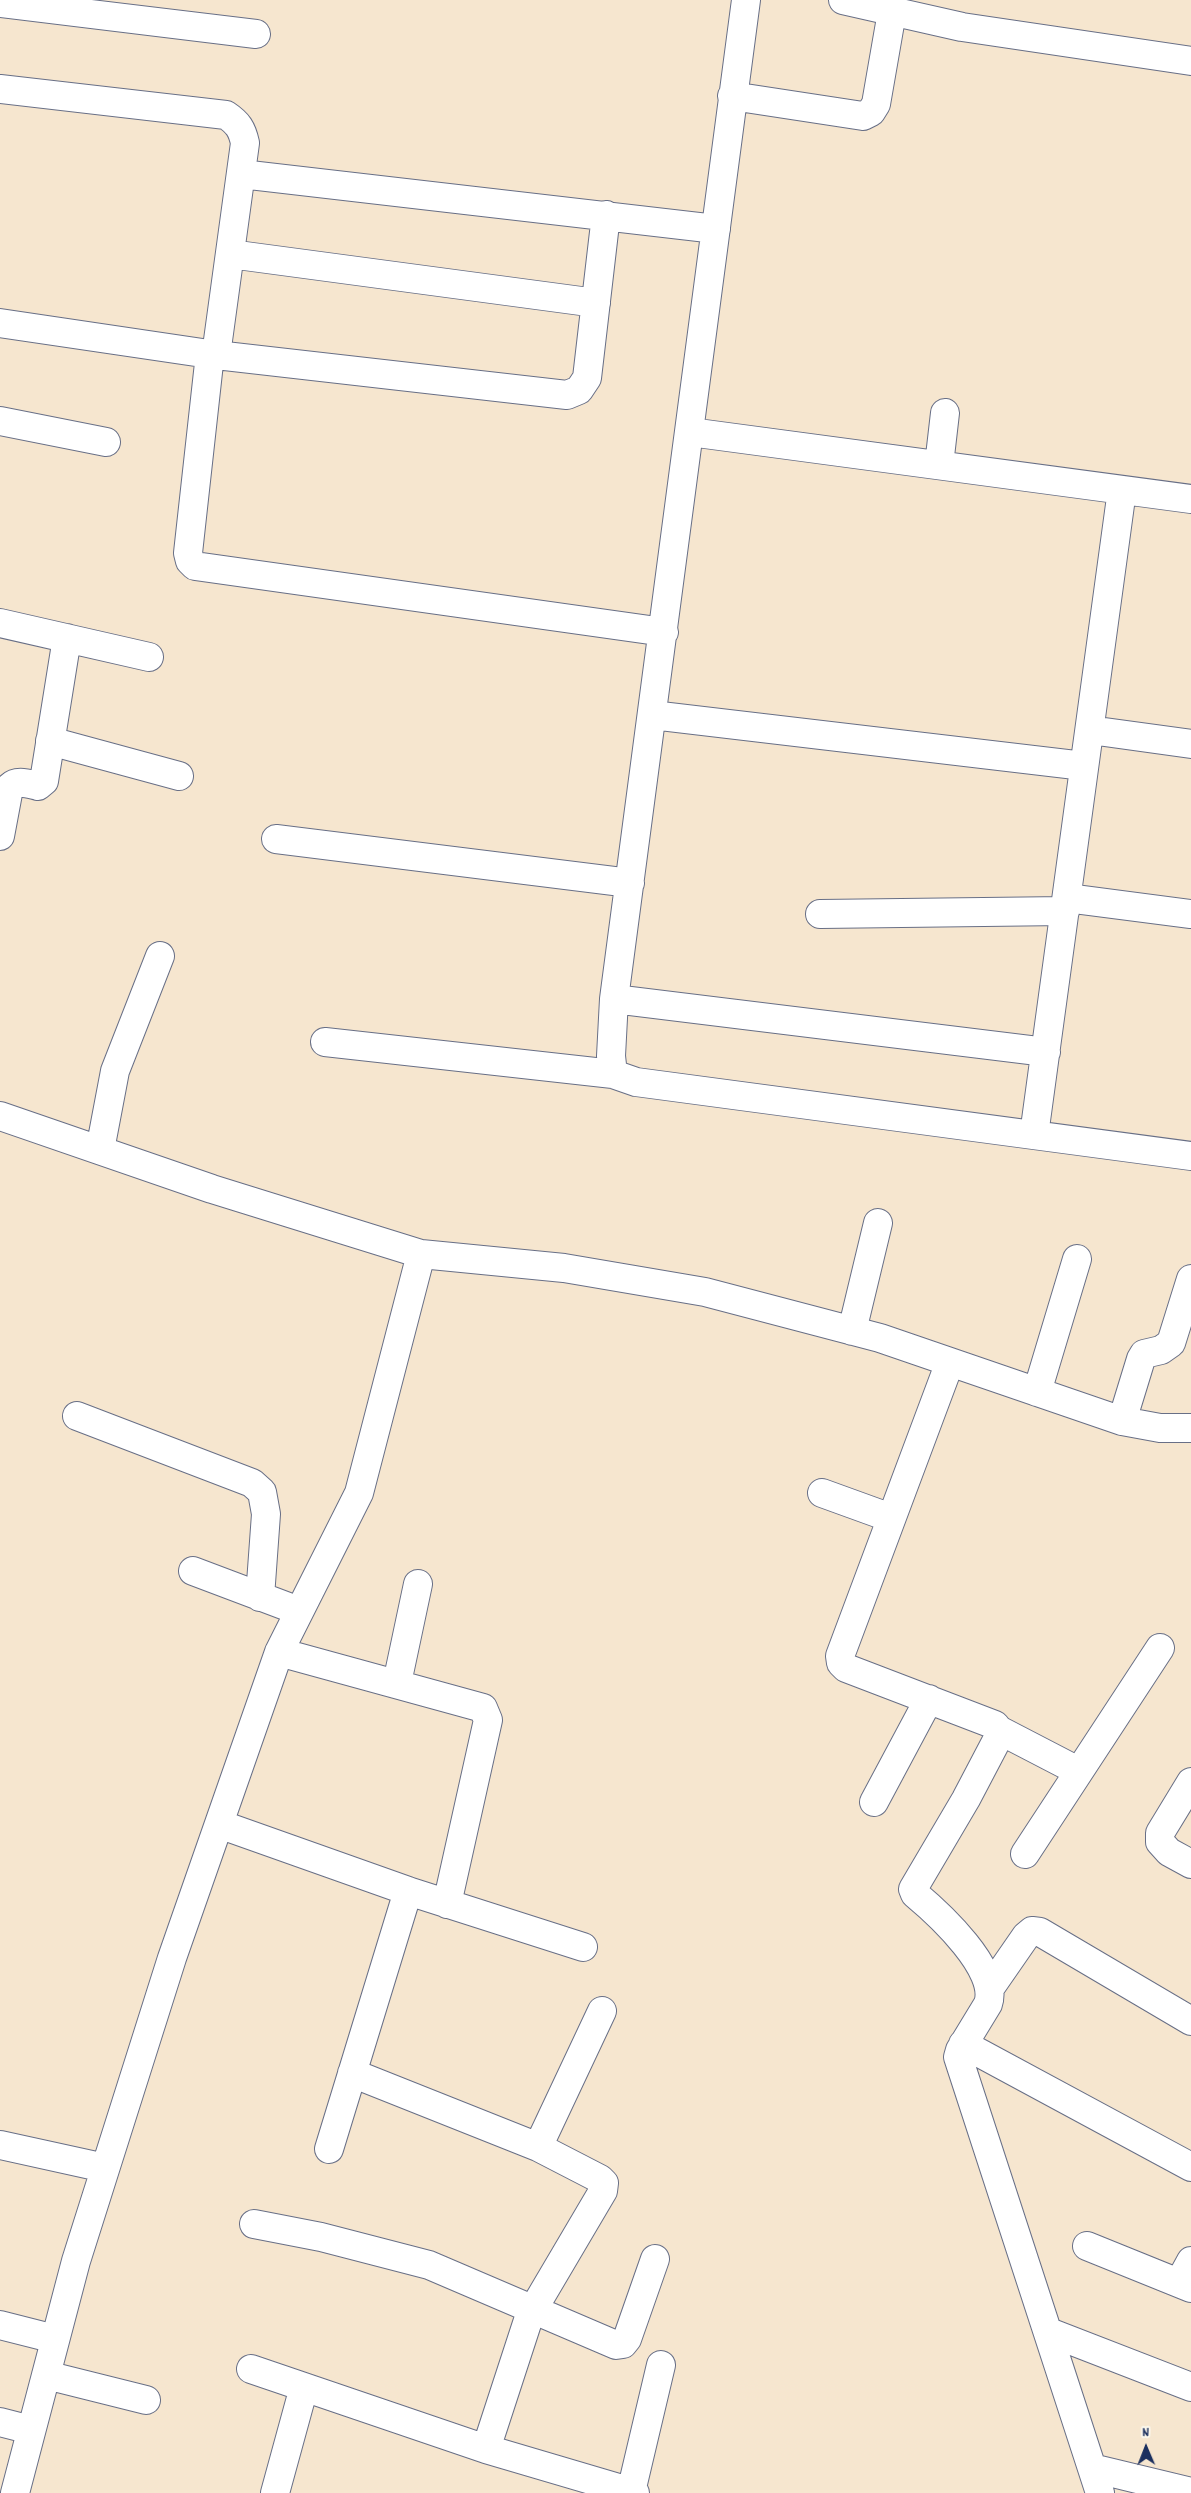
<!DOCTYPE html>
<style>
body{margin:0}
#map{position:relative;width:1191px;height:2493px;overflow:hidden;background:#f6e6cf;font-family:Dekko,sans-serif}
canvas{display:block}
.north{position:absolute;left:1121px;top:2423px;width:50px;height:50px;-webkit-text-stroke:4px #fbf7ec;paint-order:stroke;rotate:359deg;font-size:14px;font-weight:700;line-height:20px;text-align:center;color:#1b2f5e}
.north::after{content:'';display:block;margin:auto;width:18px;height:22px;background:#1b2f5e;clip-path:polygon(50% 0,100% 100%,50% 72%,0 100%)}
</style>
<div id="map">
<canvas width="1191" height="2493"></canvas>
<div class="north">N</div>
</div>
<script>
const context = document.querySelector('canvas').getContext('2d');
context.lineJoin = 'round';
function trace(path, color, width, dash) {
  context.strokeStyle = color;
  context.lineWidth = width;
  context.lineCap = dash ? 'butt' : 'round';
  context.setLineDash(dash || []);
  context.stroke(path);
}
const minor = new Path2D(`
 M746,0L614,999L611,1056L613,1074L636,1082L1191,1156
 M843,0L962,27L1191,61
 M0,3L256,34
 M0,89L226,115C238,123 242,129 245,143L216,355
 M732,96L863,116L871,112L876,104L892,12
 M241,174L716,229
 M230,254L596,303
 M0,323L216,355L567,395L579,390L587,378L606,215
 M210,354L188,553L190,561L195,566L664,632
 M0,421L106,442
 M690,432L1191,499
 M939,465L945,413
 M0,623L149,657
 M652,715L1084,766
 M1090,730L1191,744
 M50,741L179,776
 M0,836L9,788C16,779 29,784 38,786L44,781L67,638
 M276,839L630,883
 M1067,898L1191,914
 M820,914L1065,911
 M614,999L1046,1052
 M325,1042L613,1074
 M0,1116L212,1189L421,1254L564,1268L705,1292L880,1338L1122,1421L1160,1428H1191
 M1034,1135L1122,490
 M100,1150L115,1071L160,956
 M852,1331L878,1223
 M950,1362L840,1656L841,1663L846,1668L995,1725L999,1730L998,1738L966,1799L913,1889L915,1894C939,1914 1000,1970 988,2004L960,2050L958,2057L1100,2493
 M1037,1392L1077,1259
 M77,1416L252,1483L262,1492L266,1514L260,1597
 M1122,1421L1141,1359L1144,1354L1161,1350L1171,1343L1191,1279
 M822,1493L891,1518
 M193,1571L299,1611
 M279,1652L483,1708L488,1720L447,1904
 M397,1683L418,1584
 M999,1730L1078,1771
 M1191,1782L1160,1833V1842L1169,1852L1191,1864
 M874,1802L929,1699
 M219,1824L408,1891L583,1947
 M1025,1854L1160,1648
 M990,1988L1026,1936L1032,1931L1040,1932L1191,2021
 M963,2044L1191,2167
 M352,2073L538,2147L600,2179L604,2183L603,2191L534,2308
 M0,2145L105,2168
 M538,2147L602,2011
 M329,2149L408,1891
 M254,2224L321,2237L429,2265L616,2345L623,2344L627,2339L655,2259
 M1087,2246L1191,2288
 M1179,2283L1191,2261
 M0,2325L55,2339
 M1049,2332L1191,2387
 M251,2369L486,2449L635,2493
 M46,2375L146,2400
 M0,2422L31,2430
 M486,2449L532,2308
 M1092,2468L1191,2492
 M631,2492L661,2365
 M15,2493L76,2261L172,1958L279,1652L359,1493L421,1254
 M275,2493L304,2387`);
trace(minor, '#686f86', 30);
trace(minor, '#fff', 28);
</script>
